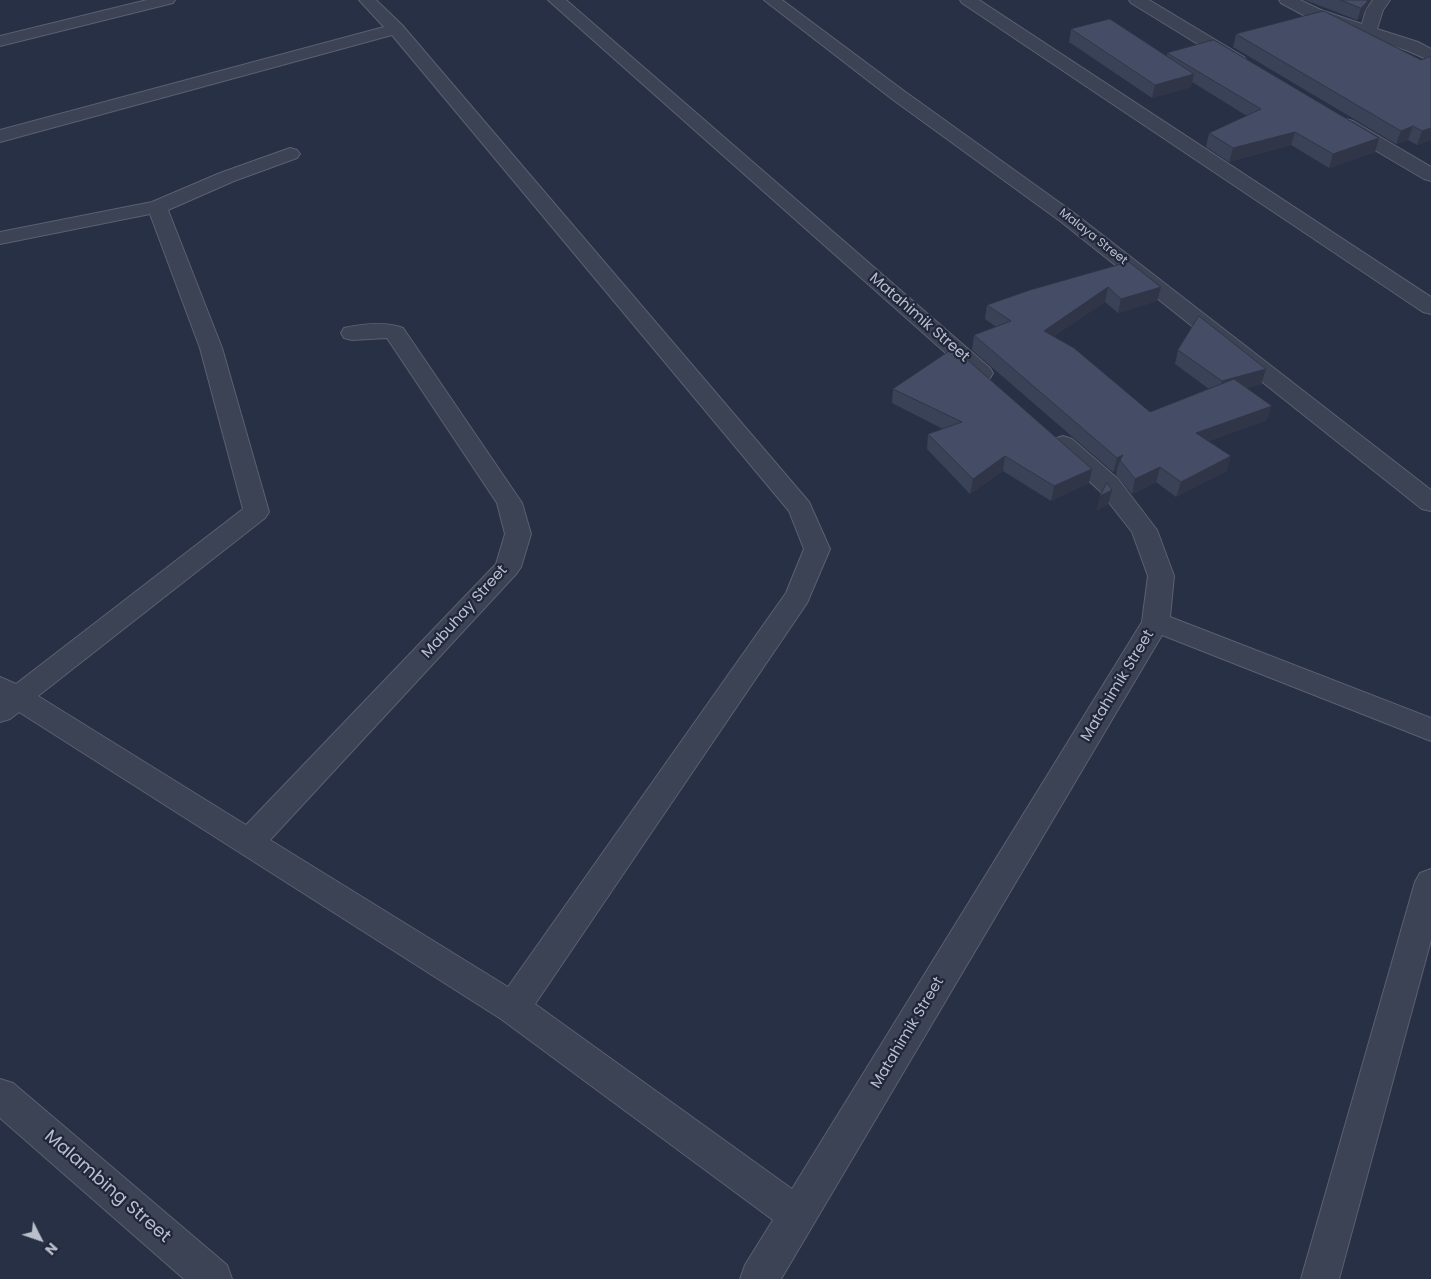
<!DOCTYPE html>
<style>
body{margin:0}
#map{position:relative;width:1431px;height:1279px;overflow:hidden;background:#273045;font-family:Poppins,sans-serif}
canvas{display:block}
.north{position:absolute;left:15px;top:1214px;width:50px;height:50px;-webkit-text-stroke:4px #20273a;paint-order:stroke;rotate:131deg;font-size:14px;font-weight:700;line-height:20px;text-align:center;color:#babfcd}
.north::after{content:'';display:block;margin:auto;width:18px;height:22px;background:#babfcd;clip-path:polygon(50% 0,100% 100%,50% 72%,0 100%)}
</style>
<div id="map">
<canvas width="1431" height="1279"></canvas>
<div class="north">N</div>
</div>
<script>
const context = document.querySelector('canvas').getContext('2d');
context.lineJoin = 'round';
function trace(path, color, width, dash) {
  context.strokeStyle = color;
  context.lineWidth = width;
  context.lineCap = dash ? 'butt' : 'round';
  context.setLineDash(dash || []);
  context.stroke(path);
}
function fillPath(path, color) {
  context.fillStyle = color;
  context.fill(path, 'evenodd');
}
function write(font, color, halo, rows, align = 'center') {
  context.font = font + ' Poppins,sans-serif';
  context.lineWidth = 4.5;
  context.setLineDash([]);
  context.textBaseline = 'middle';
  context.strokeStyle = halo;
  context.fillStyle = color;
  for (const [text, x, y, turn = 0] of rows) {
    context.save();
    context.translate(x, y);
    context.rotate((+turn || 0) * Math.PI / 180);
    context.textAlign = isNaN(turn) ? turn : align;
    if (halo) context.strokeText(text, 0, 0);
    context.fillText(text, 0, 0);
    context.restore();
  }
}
const street = new Path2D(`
 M147,0H175L173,3L0,46V36Z
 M359,0H376L402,25L809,502L830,549L807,603L535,1004L792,1189L1142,622L1148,576L1132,532L1100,491L1054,449L1051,444L1054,439L1063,436L1072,439L1118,479L1157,530L1174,576L1170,617L1431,718V741L1162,635L781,1279H740L745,1265L773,1220L501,1019L19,712L10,719L0,722V677L16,684L243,509L200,348L150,214L0,244V232L152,202L220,173L290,148L297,150L300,154L297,158L234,181L168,210L222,348L269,512L265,518L38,696L246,825L496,564L505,534L497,503L387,338L352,340L344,338L341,333L344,328C363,324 385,321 403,328L522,503L531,534L521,567L517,573L270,840L508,987L786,593L804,549L789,511L392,35L0,142V130L384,27Z
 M548,0H566L990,368L993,373L990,378L982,380L974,378Z
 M764,0H782L904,91L1074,213L1431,490V511L1422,509L1060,221L892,99Z
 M960,0H979L1431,297V314L1423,312L962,3Z
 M1129,0H1149L1244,57L1247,61L1244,65L1238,66L1232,65L1131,3Z
 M1279,0H1300L1321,10L1362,24L1366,10L1373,0H1390L1383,10L1377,29L1418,42L1431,49V61L1406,50L1309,18L1281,3Z
 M1346,119L1353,121L1431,167V181L1424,179L1339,129L1337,125L1339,121Z
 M1431,869V940L1339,1279H1301L1415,882L1420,873Z
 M0,1079L13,1083L227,1265L232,1279H184L0,1118Z`);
trace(street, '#5b6071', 2);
fillPath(street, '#3c4354');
fillPath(new Path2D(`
 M1305,0H1371L1362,16L1357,20Z
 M1324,11L1431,140L1417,145L1408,140L1396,144L1233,47L1236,34Z
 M1071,29L1167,56V53L1375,152L1329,168L1291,145L1229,162L1206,147L1209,133L1247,116L1192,82L1191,87L1152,98L1069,42Z
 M1161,287L1157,301L1118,313L1105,302L1054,336L1150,412L1209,389L1175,364L1178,350L1266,369L1261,384L1246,388L1267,420L1209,441L1227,471L1176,497L1156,482L1132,494L1116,475L1117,470L1113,472L972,350L974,335L996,327L985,319L987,305L1030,290Z
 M893,389L1089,483L1051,501L1003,471L970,494L927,449L928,434L943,429L892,403Z`), '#3a4257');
fillPath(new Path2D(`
 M1368,0H1371L1362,16L1357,20L1361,8Z
 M1194,74L1191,87L1152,98L1155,85Z
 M1413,126L1408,140L1396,144L1401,131Z
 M1431,128V140L1417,145L1422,131Z
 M1295,132L1291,145L1229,162L1233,148Z
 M1379,138L1375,152L1329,168L1333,154Z
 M1108,287L1105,302L1041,345L1044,331Z
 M1161,287L1157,301L1118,313L1121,299Z
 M1266,369L1261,384L1218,395L1222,381Z
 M1272,406L1267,420L1192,447L1196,433Z
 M1123,455L1120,460L1117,470L1113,472L1117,458Z
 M1005,456L1003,471L970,494L973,479Z
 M1231,456L1227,471L1176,497L1181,482Z
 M1160,467L1156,482L1132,494L1135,479Z
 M1092,469L1089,483L1051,501L1054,486Z
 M1112,490L1108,505L1096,511L1100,496Z`), '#303647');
const building = new Path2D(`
 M1341,0H1368L1366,3L1361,8Z
 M1324,11L1421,60L1431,56V128L1422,131L1413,126L1401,131L1236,34Z
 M1110,19L1194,74L1155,85L1071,29Z
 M1214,40L1379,138L1333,154L1295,132L1233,148L1209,133L1261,109L1167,53Z
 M1129,262L1161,287L1121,299L1108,287L1044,331L1074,348L1150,412L1234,379L1272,406L1196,433L1231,456L1181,482L1160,467L1135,479L1120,460L1123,455L1117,458L974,335L1011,321L987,305L1030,290Z
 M1199,316L1266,369L1222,381L1178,350Z
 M954,348L1092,469L1054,486L1005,456L973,479L928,434L962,422L893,389Z
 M1107,483L1112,490L1100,496Z`);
fillPath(building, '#444d65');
trace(building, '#303647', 1);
write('12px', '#babfcd', '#20273a', [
 ["Malaya Street",1093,237,38]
]);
write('15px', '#babfcd', '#20273a', [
 ["Matahimik Street",919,318,41],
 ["Mabuhay Street",465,612,-48],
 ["Matahimik Street",1118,686,-59],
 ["Matahimik Street",908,1033,-59]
]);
write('18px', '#babfcd', '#20273a', [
 ["Malambing Street",107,1187,41]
]);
</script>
